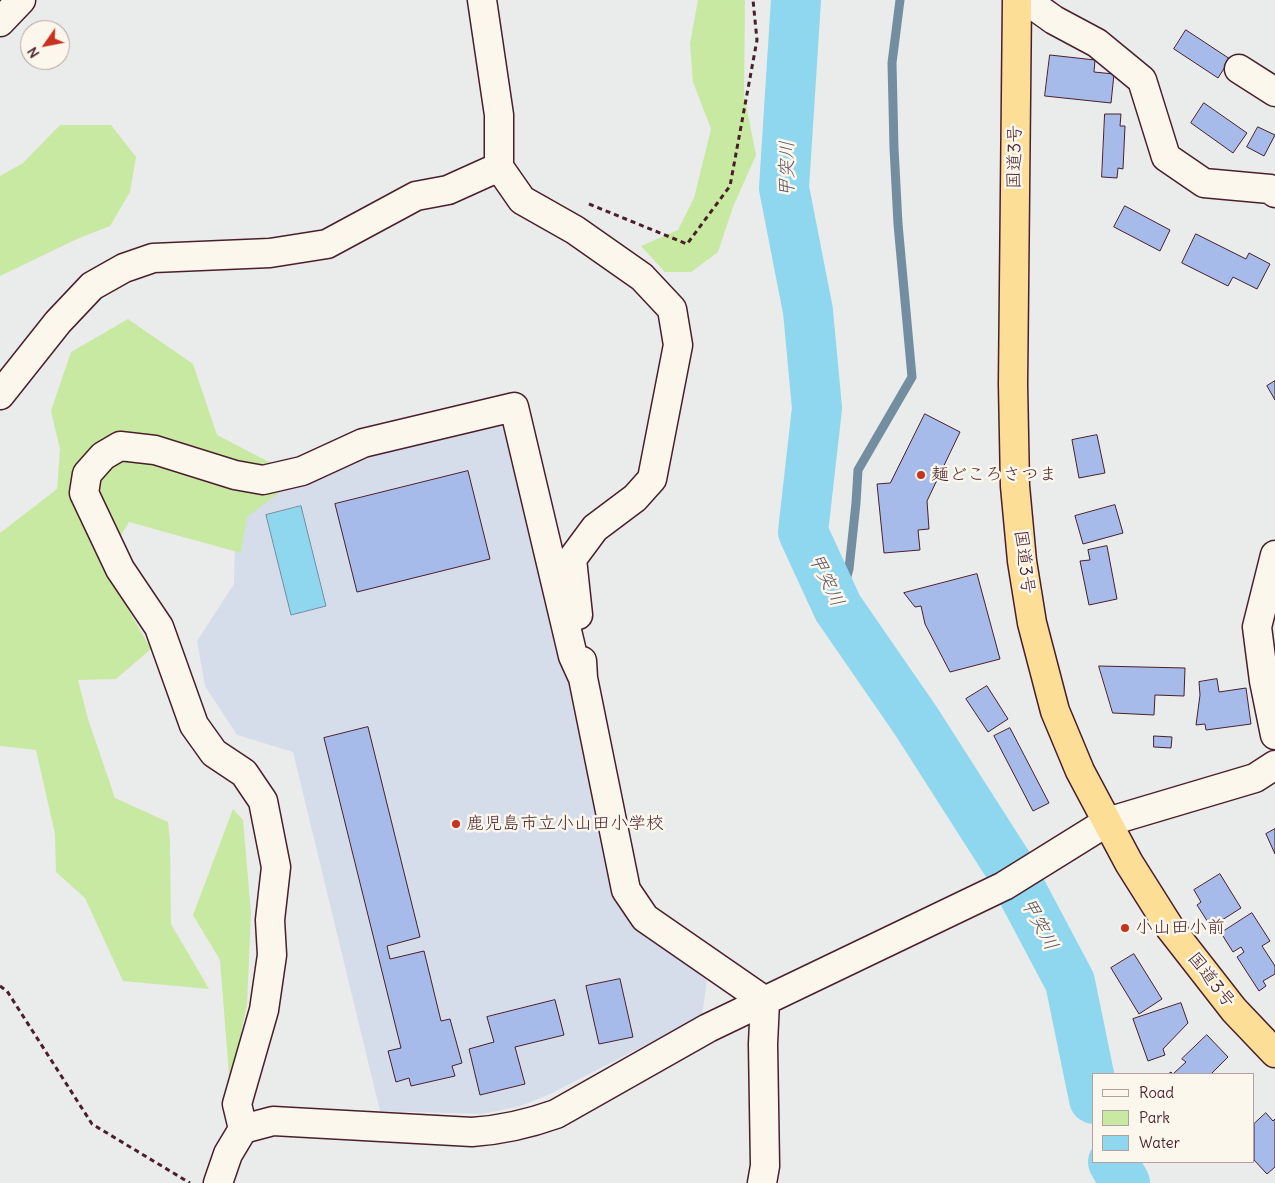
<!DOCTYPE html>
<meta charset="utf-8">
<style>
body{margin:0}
#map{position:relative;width:1275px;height:1183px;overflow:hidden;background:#eaebeb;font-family:Delius,sans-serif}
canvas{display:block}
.legend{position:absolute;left:1092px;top:1073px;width:162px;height:90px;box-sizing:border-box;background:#fbf7ec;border:1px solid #b4a19f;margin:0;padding:6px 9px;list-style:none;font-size:15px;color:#4a1f2b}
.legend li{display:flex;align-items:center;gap:10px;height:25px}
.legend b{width:25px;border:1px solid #b4a19f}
.north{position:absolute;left:20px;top:20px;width:50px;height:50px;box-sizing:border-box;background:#fbf7ec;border:1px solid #b4a19f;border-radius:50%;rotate:237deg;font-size:14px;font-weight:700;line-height:20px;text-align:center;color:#4a1f2b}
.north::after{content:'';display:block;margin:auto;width:18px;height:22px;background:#c8321e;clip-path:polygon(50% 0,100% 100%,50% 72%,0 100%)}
</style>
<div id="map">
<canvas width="1275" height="1183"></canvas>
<ul class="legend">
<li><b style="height:6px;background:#fbf7ec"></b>Road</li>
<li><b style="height:14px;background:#c8e9a1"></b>Park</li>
<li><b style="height:14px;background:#8ed7ef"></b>Water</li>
</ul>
<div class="north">N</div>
</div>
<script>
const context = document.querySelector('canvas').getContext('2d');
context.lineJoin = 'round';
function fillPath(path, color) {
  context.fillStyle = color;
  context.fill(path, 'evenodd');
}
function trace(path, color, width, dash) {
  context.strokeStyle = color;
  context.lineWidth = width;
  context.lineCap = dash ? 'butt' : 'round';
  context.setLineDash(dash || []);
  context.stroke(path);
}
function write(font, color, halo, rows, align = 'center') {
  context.font = font + ' Delius,"Klee One",sans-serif';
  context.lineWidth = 5;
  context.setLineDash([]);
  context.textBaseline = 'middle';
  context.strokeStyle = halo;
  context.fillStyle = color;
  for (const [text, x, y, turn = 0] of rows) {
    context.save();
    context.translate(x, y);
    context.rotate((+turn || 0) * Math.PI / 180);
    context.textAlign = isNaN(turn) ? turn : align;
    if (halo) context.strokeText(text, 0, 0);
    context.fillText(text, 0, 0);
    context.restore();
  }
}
fillPath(new Path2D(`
 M510,414L635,926L707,980L702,1016L552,1093L521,1106L482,1114L380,1111L293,752L237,735L205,686L197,641L234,584L236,489L359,453Z`), '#d6ddea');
fillPath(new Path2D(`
 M698,0H745L744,95L756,155L733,207L718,252L691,272H665L641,246L678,230L694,198L711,129L693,82L690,44Z
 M60,125H111L136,157L130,192L110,226L77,239L0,276V176L23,163Z
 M128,319L193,364L217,435L271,463L279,493L247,517L241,553L129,522L103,566L151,649L116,679L78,680L88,719L115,798L168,822L170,840L171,924L209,989L123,981L85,898L56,872L55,834L36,750L0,746V533L57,489L60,449L51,411L71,352Z
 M233,809L243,820L251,913L247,1004L230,1088L220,960L193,915Z`), '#c8e9a1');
const water = new Path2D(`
 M301,506L326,606L291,615L266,515Z`);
fillPath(water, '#8ed7ef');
trace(water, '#738da1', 1);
trace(new Path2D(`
 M838,608L849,569L856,503L858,470L912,377L898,224L894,148L892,63L900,0`), '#738da1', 9);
trace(new Path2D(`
 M796,0L784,188L808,311L817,408L803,532L838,608L916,721L1008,865L1070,982L1094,1099
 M1113,1162L1125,1183`), '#8ed7ef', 50);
const building = new Path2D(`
 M1186,30L1230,59L1218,78L1174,49Z
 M1050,55L1095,60L1094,72L1114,74L1111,103L1045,96Z
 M1204,103L1247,133L1233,153L1191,123Z
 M1105,114H1121L1120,126H1125L1123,169L1118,168L1117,178L1102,177Z
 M1258,127L1275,135L1264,156L1247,147Z
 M1125,206L1170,230L1160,251L1114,227Z
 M1196,234L1246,259L1249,253L1270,264L1257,289L1233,277L1228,286L1182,263Z
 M1275,381V400L1267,386Z
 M925,414L960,432L927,501L929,529L918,530L920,550L884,553L877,484L890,483Z
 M1097,435L1105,473L1079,478L1072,440Z
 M468,471L490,559L357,592L335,504Z
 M1115,505L1123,533L1083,544L1075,516Z
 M1107,546L1117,599L1089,605L1080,561L1090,560L1088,550Z
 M977,574L1000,659L950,672L925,624L921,606L915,607L904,593Z
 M1099,666L1185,668L1184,696L1155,695L1154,715L1113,713Z
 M1217,679L1219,692L1246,688L1251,724L1206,730L1205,724L1196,725L1200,695L1199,682Z
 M987,686L1008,719L988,732L966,699Z
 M368,727L420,937L387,946L390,959L424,951L441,1021L450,1019L462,1063L452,1066L455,1076L411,1086L409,1078L396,1082L388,1051L401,1048L324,738Z
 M1010,728L1049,803L1033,811L994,736Z
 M1154,736L1172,737L1171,748L1154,747Z
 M1275,829V854L1266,834Z
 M1220,874L1241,908L1211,927L1197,905L1201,902L1194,890Z
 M1252,913L1270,941L1262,946L1275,966V974L1263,981L1266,986L1259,991L1237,957L1244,952L1241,947L1233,952L1221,933Z
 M1134,954L1162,999L1139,1014L1111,968Z
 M620,979L633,1037L599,1044L586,986Z
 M555,1000L564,1035L515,1047L525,1084L480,1095L469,1049L494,1042L487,1017Z
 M1181,1003L1188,1023L1163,1049L1165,1055L1148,1061L1133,1019Z
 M1207,1035L1228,1057L1211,1074H1168L1171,1072L1173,1074L1186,1062L1182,1059Z
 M1266,1113L1273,1121L1275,1119V1167L1267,1174L1254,1160V1124Z`);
fillPath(building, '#a6bbe9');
trace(building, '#4a1f2b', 1);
const minor = new Path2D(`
 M482,0L499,115V167L522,200L575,230L642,277L672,309L678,345L652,479L635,498L595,528L572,559L578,615
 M1026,0L1054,20L1097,43L1142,80L1166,157L1204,183L1270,189L1275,193
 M0,22L21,0
 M1239,69L1275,92
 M0,395L58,322L92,286L124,268L153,258L270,253L327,244L416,196L448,190L499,167
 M1275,555L1257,627L1264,681L1275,735
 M582,661L583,678L626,890L645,918L765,1001
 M243,1129L237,1104L264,1010L272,955L270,920L276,867L263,801L244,773L214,753L194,725L159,627L120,569L84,493L87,474L103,456L120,446L155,450L235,475L263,480L302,471L363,443L514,407L573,656L583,678
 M218,1183L228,1154L243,1129L273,1121L472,1132C502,1130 528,1124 556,1114L708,1028L1004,886L1107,822L1255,778L1275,765
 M762,1183L765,1166L763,1044L765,1001`);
const highway = new Path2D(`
 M1017,0L1013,384L1015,486L1022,561L1032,623L1055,711L1080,771L1129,863L1170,928L1234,1010L1275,1053`);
trace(minor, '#4a1f2b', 31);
trace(highway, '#4a1f2b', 31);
trace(new Path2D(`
 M589,204L687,244L730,186L757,40L753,0
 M0,986L7,991L92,1124L190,1183`), '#4a1f2b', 3, [5, 4]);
trace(minor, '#fbf7ec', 28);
trace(highway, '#fcde96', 28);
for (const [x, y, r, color] of [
 [921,475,5,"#c8321e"],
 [456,824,5,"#c8321e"],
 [1125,928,5,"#c8321e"]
]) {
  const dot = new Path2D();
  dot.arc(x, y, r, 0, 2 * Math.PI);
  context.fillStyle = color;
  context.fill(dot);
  trace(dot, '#fbf7ec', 2);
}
write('18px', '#4a1f2b', '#fbf7ec', [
 ["国道3号",1015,157,-89],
 ["国道3号",1024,562,83],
 ["国道3号",1211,980,52]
]);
write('18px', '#4a1f2b', '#fbf7ec', [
 ["麺どころさつま",931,475],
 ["鹿児島市立小山田小学校",466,824],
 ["小山田小前",1135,928]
], 'left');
write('italic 19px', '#5e5666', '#fbf7ec', [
 ["甲突川",788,169,-90],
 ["甲突川",826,580,64],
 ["甲突川",1039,924,62]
]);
</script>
